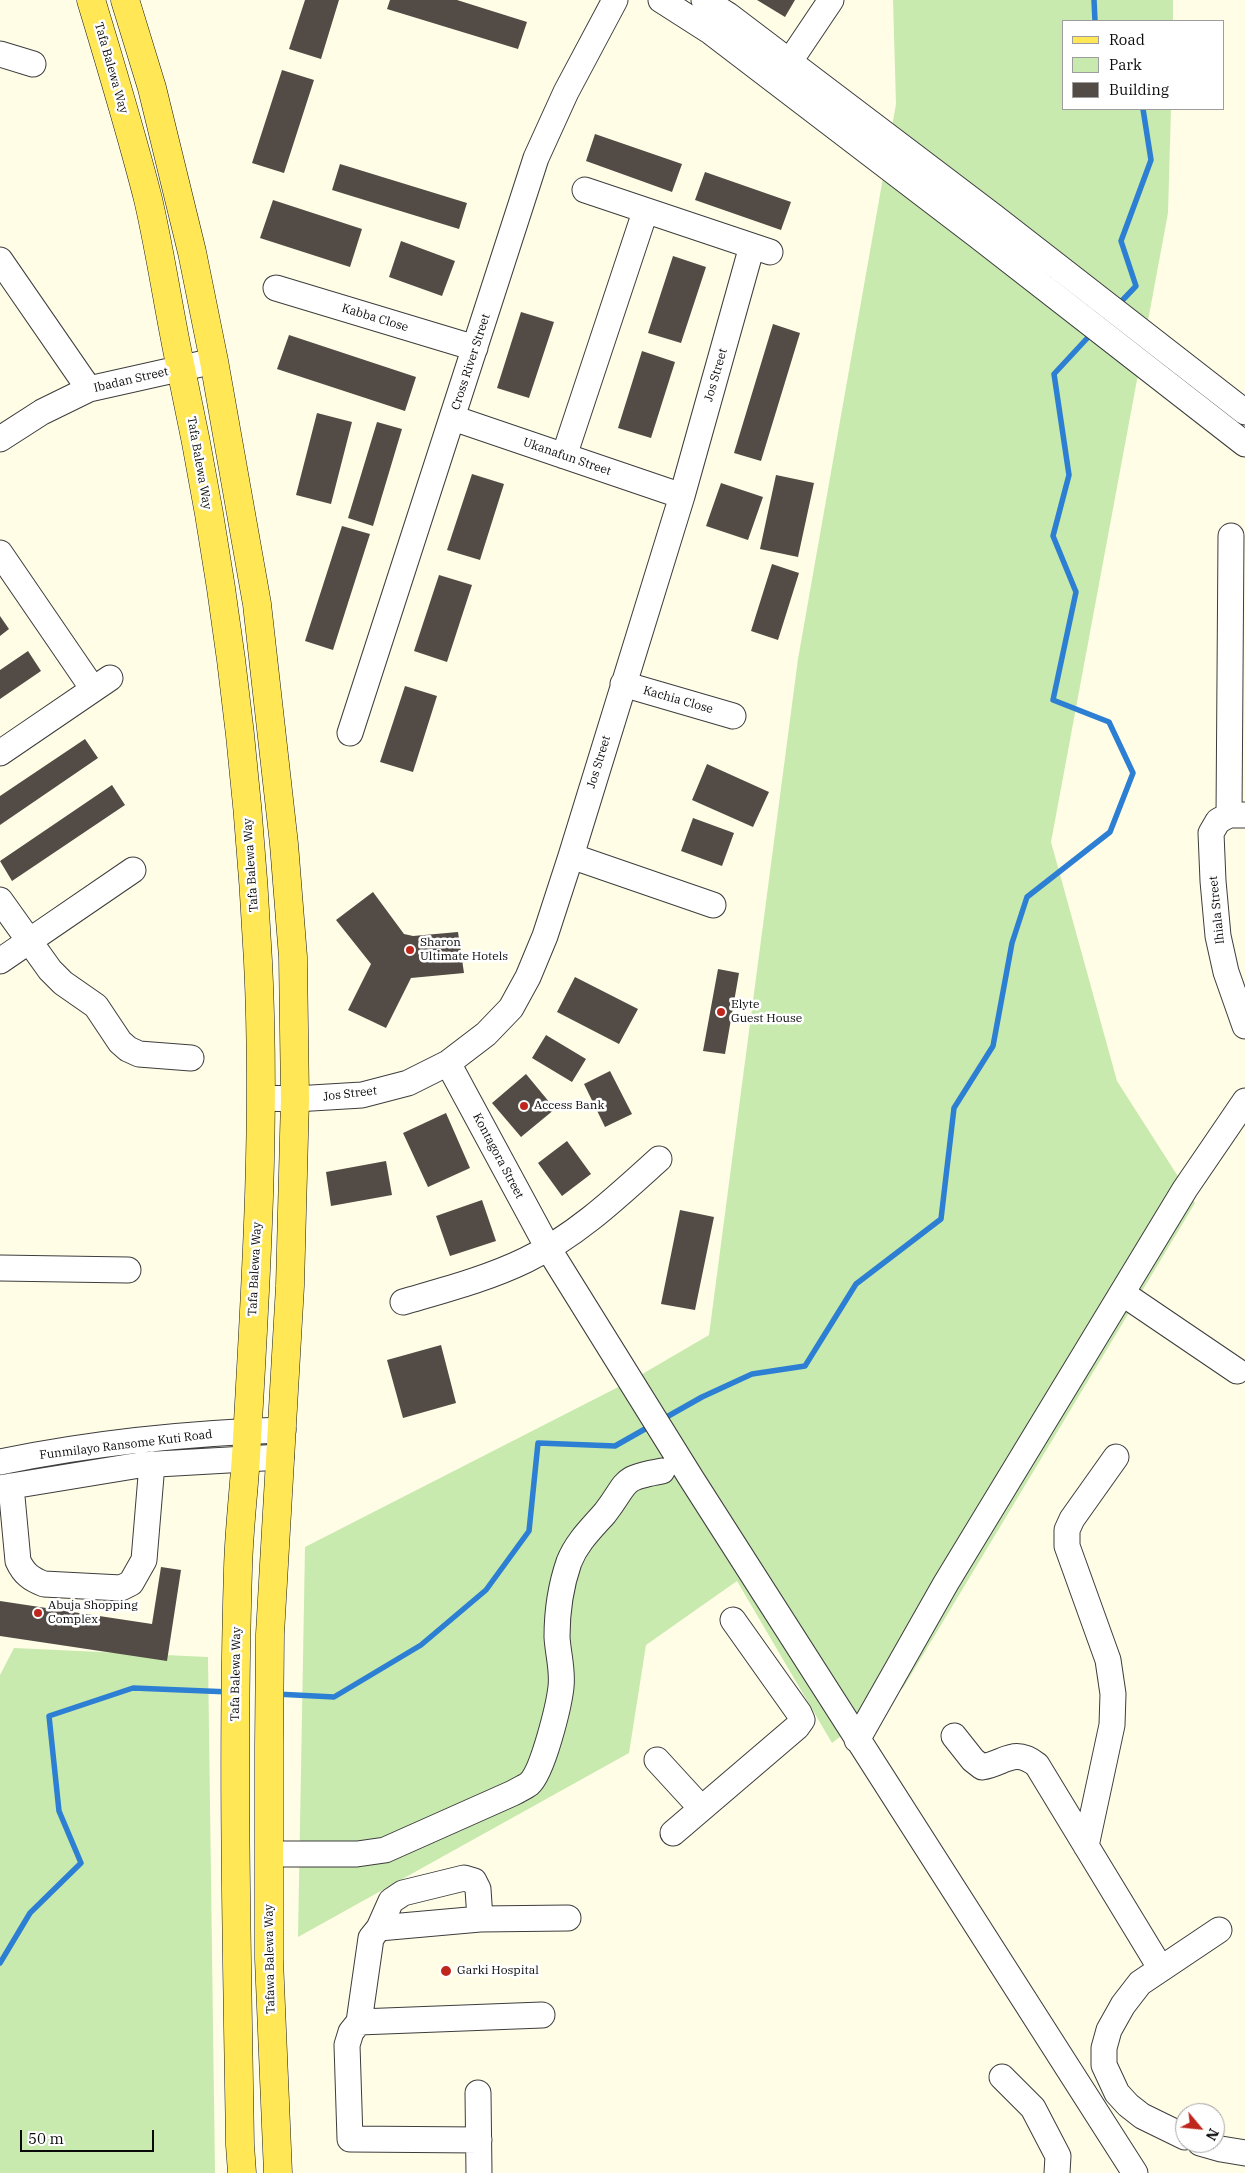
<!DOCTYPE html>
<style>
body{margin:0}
#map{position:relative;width:1245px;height:2173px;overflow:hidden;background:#fffde6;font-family:"IBM Plex Serif",serif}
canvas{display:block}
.legend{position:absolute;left:1062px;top:20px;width:162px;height:90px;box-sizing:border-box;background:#fff;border:1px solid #9d9d9d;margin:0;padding:6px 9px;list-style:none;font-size:15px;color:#0a0a0a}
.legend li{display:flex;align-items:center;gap:10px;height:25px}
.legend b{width:25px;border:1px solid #9d9d9d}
.north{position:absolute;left:1175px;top:2103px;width:50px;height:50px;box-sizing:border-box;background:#fff;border:1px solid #9d9d9d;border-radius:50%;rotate:118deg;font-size:14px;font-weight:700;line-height:20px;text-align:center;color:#0a0a0a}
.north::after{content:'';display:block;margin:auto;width:18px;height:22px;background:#bf261d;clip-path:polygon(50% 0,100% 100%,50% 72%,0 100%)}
.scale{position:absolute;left:20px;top:2130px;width:134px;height:22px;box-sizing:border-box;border:2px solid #0a0a0a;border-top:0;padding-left:6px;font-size:15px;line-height:18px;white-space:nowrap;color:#0a0a0a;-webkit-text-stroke:4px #fff;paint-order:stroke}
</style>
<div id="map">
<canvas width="1245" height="2173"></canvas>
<ul class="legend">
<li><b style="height:6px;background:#ffe756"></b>Road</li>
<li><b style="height:14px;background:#c8eaaf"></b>Park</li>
<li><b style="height:14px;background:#534c46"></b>Building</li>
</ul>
<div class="north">N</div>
<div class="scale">50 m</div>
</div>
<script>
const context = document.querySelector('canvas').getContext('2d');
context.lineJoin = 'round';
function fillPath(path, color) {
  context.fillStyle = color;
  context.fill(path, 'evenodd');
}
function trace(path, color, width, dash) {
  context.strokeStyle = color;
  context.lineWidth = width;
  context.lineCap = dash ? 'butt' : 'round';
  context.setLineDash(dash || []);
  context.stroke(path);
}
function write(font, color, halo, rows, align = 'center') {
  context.font = font + ' "IBM Plex Serif",serif';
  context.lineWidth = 5;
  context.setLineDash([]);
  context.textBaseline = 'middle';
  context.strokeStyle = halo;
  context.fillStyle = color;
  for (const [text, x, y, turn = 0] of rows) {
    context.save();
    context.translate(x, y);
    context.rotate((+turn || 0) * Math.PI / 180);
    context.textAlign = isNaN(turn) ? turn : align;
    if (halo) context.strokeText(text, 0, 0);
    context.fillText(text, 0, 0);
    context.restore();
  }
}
fillPath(new Path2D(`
 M893,0H1173V21H1064V109H1171L1168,213L1051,842L1117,1081L1195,1203L903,1688L832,1743L737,1581L646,1645L629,1753L298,1937L305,1547L632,1380L709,1335L798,659L896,104Z
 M14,1648L208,1657L215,2173H0V1675Z`), '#c8eaaf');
trace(new Path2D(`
 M1094,0L1095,21
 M1117,306L1136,286L1121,241L1151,160L1143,109
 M663,1419L702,1397L752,1374L805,1366L856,1284L941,1219L954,1108L993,1046L1012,943L1027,897L1110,832L1133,773L1109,722L1053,700L1076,592L1053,536L1069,475L1054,374L1092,333
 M276,1694L334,1697L421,1645L486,1590L529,1531L538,1443L615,1446L652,1425
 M0,1963L30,1913L81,1863L59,1811L49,1716L133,1688L230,1692`), '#2c7fd3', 5.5);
fillPath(new Path2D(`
 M305,0H339L321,59L289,49Z
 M390,0H457L527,22L518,49L387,9Z
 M757,0H795L785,17Z
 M282,70L314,80L284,173L252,163Z
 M595,134L682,164L672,192L586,161Z
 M340,164L467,203L459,229L332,190Z
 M705,172L791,202L781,230L695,200Z
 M273,200L362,229L350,267L260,238Z
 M401,241L455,261L442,296L389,277Z
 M673,256L706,267L681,343L648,333Z
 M521,312L554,322L529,398L497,388Z
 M773,324L800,333L761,461L734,453Z
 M289,335L416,377L405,411L277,369Z
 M642,351L675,362L651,438L618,428Z
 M317,413L352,422L331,504L296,495Z
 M377,422L402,429L373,526L348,518Z
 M472,474L504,484L480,560L447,550Z
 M776,475L814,483L798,557L760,549Z
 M721,483L763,497L748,540L706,526Z
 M342,526L370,534L333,650L305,641Z
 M772,564L799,573L778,640L751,631Z
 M439,575L472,585L447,662L414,651Z
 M0,616L9,629L0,636Z
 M28,651L41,671L0,699V670Z
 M405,686L437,696L413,772L380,762Z
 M85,739L98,758L0,825V796Z
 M707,764L769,792L753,827L692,800Z
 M112,785L125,805L12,881L0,861Z
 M693,818L734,833L722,866L681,851Z
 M373,892L404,934L413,936L458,932L464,973L411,978L386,1028L348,1010L371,964L336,920Z
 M718,969L739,973L725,1054L703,1051Z
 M575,977L638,1009L619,1044L557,1012Z
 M546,1035L586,1059L572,1082L532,1058Z
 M610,1071L632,1114L605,1127L584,1084Z
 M526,1074L555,1109L521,1137L492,1103Z
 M446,1113L470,1168L428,1187L403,1133Z
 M567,1141L591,1174L562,1196L538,1163Z
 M386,1161L392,1195L331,1206L326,1172Z
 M482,1200L496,1241L450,1256L436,1216Z
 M680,1210L714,1217L695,1310L661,1304Z
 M441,1345L456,1403L403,1418L387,1360Z
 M161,1567L181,1570L167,1661L0,1636V1601L152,1624Z`), '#534c46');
const minor = new Path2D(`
 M661,0L711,32L978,236L1245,444
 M704,0L728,15L993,216L1245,412
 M0,54L33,64
 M790,61L831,0
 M585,190L770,252
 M0,260L89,389
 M276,288L475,348
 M453,418L682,496
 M0,439L42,412L89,389L214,361
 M564,456L645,212
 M0,553L93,689
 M623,684L733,716
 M350,733L536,158L566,92L615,0
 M0,753L110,678
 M1229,815L1231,536
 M1245,815H1229L1218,821L1211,833L1213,881L1218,936L1226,972L1245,1026
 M571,856L713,905
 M0,900L50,970L63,983L96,1006L120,1042L128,1049L139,1054L191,1058
 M0,961L133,870
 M448,1063L548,1248L691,1478L1135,2173
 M262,1098L295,1099L362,1095L408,1083L448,1063L486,1034L511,1008L528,977L545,936L571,856L682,496L752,246
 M0,1268L128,1270
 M1122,1293L1237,1371
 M403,1302C444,1290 487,1279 526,1260C576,1236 618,1196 659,1159
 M0,1462C92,1443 189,1433 283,1430
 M11,1486L18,1561C24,1574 31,1579 44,1584L121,1588L131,1583L144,1560L152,1464
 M0,1488L140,1465L281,1457
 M954,1736L973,1760L982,1767C1005,1763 1014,1747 1037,1765L1161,1969
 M857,1740L946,1583L1082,1359L1185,1189L1245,1101
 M657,1760L701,1808
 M673,1833L797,1727L802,1720L799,1713L733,1620
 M1086,1846L1112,1725L1113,1694L1108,1660L1067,1546V1530L1072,1519L1116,1457
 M269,1854H357L385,1850L513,1793C518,1790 525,1787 529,1784C543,1772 559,1705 561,1687C563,1670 558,1654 557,1637C557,1613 561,1585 569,1562C577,1542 591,1529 605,1513C630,1481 618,1479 662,1471
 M379,1928L391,1901L403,1893L464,1878L474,1881L478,1889L480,1919
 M359,2022L371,1938L379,1928L480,1919L568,1918
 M1002,2077L1033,2108L1058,2156L1057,2173
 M478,2093L479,2173
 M1185,2137L1142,2116L1128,2105L1117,2093L1104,2065V2048L1109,2030L1123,2005L1140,1983L1219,1930
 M479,2140L350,2139L347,2045L351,2032L359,2022L542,2015
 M1200,2143L1221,2149L1245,2153`);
const major = new Path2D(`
 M91,0C111,66 131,132 148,199C161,255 169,313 181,369C223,564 248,762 258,961C266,1121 256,1280 247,1439C245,1483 239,1526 238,1569C232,1761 237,1953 240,2145L242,2173
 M125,0L152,88L192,252L214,361L257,604L284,844L293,957L295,1099L290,1286L270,1634L269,1745V1959L278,2173`);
trace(minor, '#3d3d3d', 27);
trace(major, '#1b1b1b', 29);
trace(minor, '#fff', 25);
trace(major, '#ffe756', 28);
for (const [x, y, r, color] of [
 [410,950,5,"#bf261d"],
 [721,1012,5,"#bf261d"],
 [524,1106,5,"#bf261d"],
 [38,1613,5,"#bf261d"],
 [446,1971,6,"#bf261d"]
]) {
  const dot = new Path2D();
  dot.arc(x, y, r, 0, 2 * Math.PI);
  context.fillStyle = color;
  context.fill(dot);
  trace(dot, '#fff', 2);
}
write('12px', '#0a0a0a', '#fff', [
 ["Tafa Balewa Way",111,68,74],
 ["Kabba Close",375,318,17],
 ["Cross River Street",471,362,-72],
 ["Jos Street",716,375,-74],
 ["Ibadan Street",131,380,-13],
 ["Ukanafun Street",567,457,19],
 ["Tafa Balewa Way",199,463,80],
 ["Kachia Close",678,700,16],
 ["Jos Street",599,762,-73],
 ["Tafa Balewa Way",251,865,-94],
 ["Ihiala Street",1217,910,-96],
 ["Jos Street",350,1094,-7],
 ["Kontagora Street",498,1156,62],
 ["Tafa Balewa Way",255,1269,-87],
 ["Funmilayo Ransome Kuti Road",126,1445,-7],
 ["Tafa Balewa Way",236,1674,-89],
 ["Tafawa Balewa Way",270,1959,-91]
]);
write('12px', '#0a0a0a', '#fff', [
 ["Sharon",420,943],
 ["Ultimate Hotels",420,957],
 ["Elyte",731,1005],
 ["Guest House",731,1019],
 ["Access Bank",534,1106],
 ["Abuja Shopping",48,1606],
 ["Complex",48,1620],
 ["Garki Hospital",457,1971]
], 'left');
</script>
